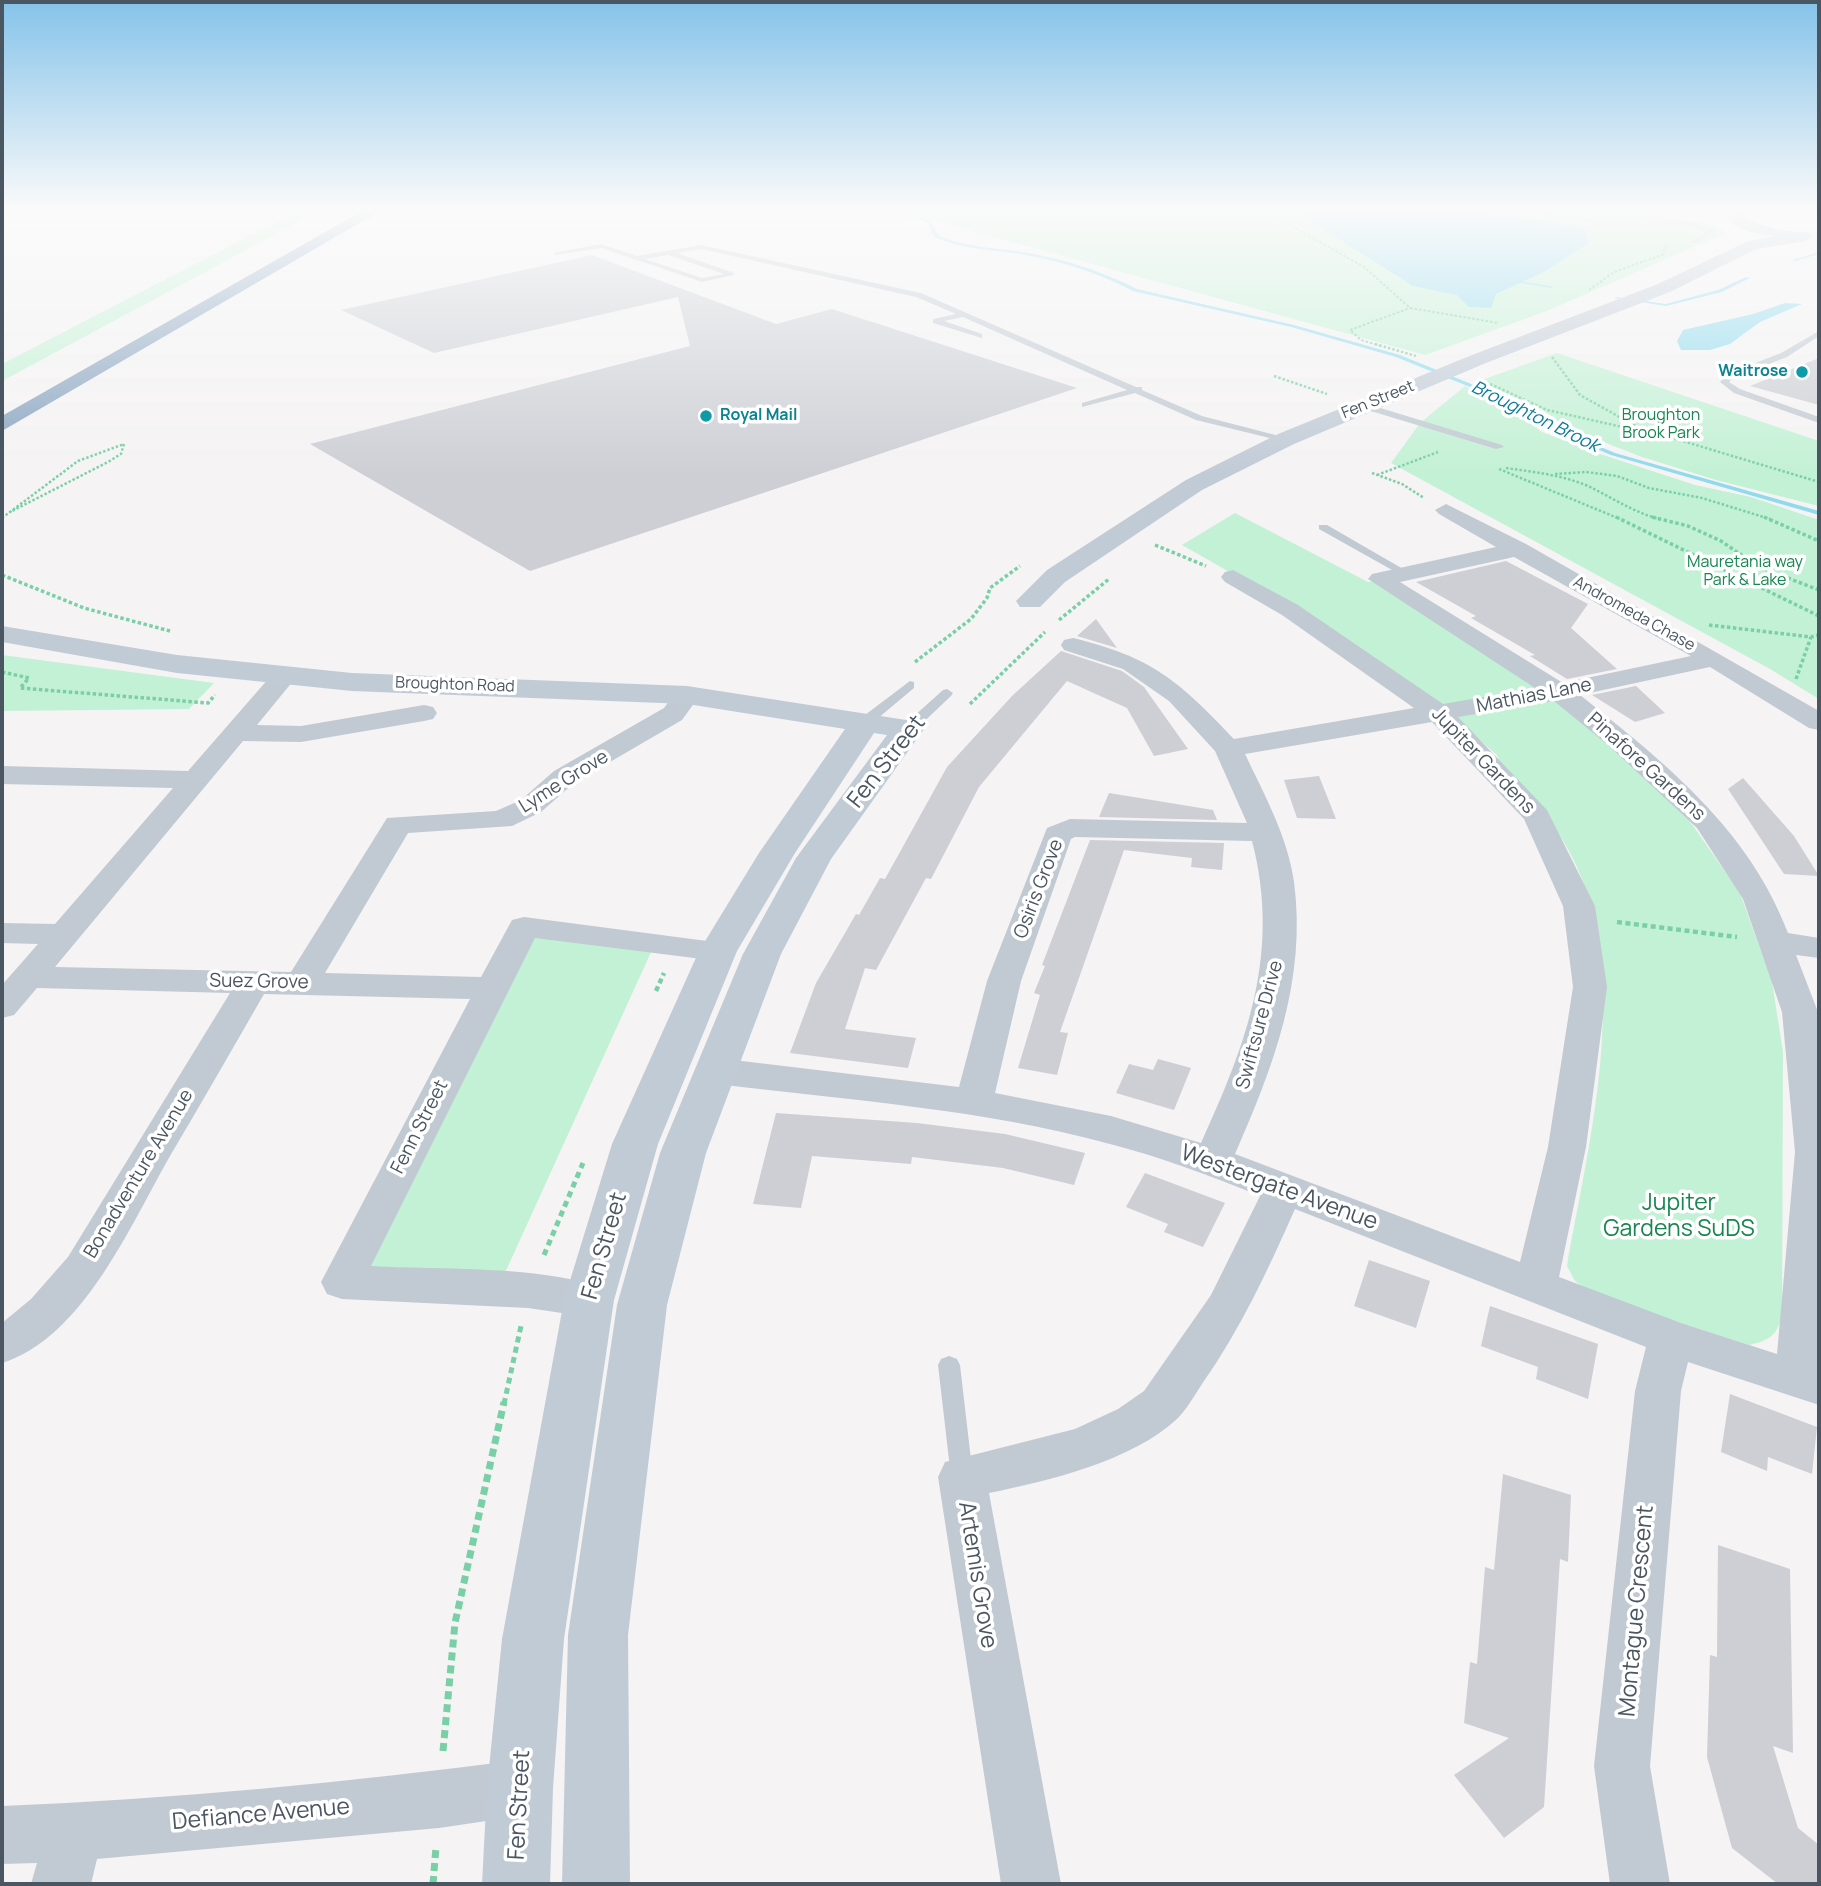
<!DOCTYPE html>
<style>
body{margin:0}
#map{position:relative;width:1821px;height:1886px;overflow:hidden;background:#f5f3f3;font-family:Manrope,sans-serif}
canvas{display:block}
.frame{position:absolute;inset:0;border:4px solid #4a5661;pointer-events:none}
</style>
<div id="map">
<canvas width="1821" height="1886"></canvas>
<div class="frame"></div>
</div>
<script>
const context = document.querySelector('canvas').getContext('2d');
context.lineJoin = 'round';
function fillPath(path, color) {
  context.fillStyle = color;
  context.fill(path, 'evenodd');
}
function trace(path, color, width, dash) {
  context.strokeStyle = color;
  context.lineWidth = width;
  context.lineCap = dash ? 'butt' : 'round';
  context.setLineDash(dash || []);
  context.stroke(path);
}
function write(font, color, halo, rows, align = 'center') {
  context.font = font + ' Manrope,sans-serif';
  context.lineWidth = 7;
  context.setLineDash([]);
  context.textBaseline = 'middle';
  context.strokeStyle = halo;
  context.fillStyle = color;
  for (const [text, x, y, turn = 0] of rows) {
    context.save();
    context.translate(x, y);
    context.rotate((+turn || 0) * Math.PI / 180);
    context.textAlign = isNaN(turn) ? turn : align;
    if (halo) context.strokeText(text, 0, 0);
    context.fillText(text, 0, 0);
    context.restore();
  }
}
fillPath(new Path2D(`
 M297,211H319L2,381V364Z
 M899,211C1116,211 1333,211 1550,211C1576,211 1717,215 1726,233L1547,311L1425,355Z
 M1557,353L1819,441V506L1716,480L1642,457L1567,428L1540,408L1479,381Z
 M1465,386L1515,411L1542,432L1597,453L1695,485L1751,497L1819,520V699L1770,669L1391,463L1420,423Z
 M1235,513L1368,582L1376,581L1568,708L1689,820L1740,893L1772,982L1783,1052L1782,1315C1777,1336 1770,1340 1749,1345L1594,1295L1575,1281L1567,1266C1589,1141 1630,989 1577,867C1560,828 1529,796 1501,765L1497,755L1468,730L1233,574L1182,545Z
 M2,655L214,683L189,709L2,711Z
 M534,936L652,950L504,1275L367,1270Z`), '#c3f1d5');
fillPath(new Path2D(`
 M1294,211H1471L1584,228L1589,243L1544,272L1496,294L1491,308L1469,307L1457,295L1413,286Z
 M1785,303L1802,304L1760,322L1730,344L1710,350H1681L1677,341L1683,330L1753,314Z`), '#90daee');
fillPath(new Path2D(`
 M853,211L919,216L931,221L938,235C964,247 995,248 1023,252C1063,259 1100,270 1137,289L1294,325L1400,355L1528,407L1554,427L1615,453L1819,511V515L1611,455L1550,429L1524,409L1396,357L1291,327L1133,291C1097,272 1060,261 1020,254C991,250 961,249 934,237L928,223L918,218Z
 M1819,252V254L1795,261L1793,260Z
 M1746,277L1750,278L1722,292L1666,306L1614,298L1616,297L1666,304L1718,290Z
 M1519,281L1551,286L1553,287L1551,288L1521,283Z`), '#90daee');
fillPath(new Path2D(`
 M592,255L776,324L832,309L1077,388L530,571L310,444L690,346L678,297L434,353L341,310Z
 M1819,358V405L1750,386Z
 M1506,561L1588,604L1571,628L1617,669L1567,679L1530,656L1535,655L1471,618L1476,616L1416,582Z
 M1096,619L1117,648L1077,636Z
 M1061,651L1122,671L1144,687L1188,749L1154,756L1127,708L1067,681L979,787L931,879L926,878L876,970L865,968L845,1029L916,1038L908,1068L790,1053L816,983L856,914L859,915L880,878L885,879L947,767L1012,696Z
 M1636,686L1665,713L1635,722L1592,695Z
 M1319,776L1336,819L1297,818L1284,780Z
 M1743,778L1794,836L1819,876L1784,874L1728,789Z
 M1109,793L1213,810L1217,820L1099,817Z
 M1090,840L1224,843L1222,870L1191,867L1192,858L1124,850L1060,1032L1068,1033L1057,1075L1018,1068L1040,995L1034,993L1045,966L1042,965Z
 M1158,1059L1191,1068L1174,1110L1116,1093L1129,1064L1153,1070Z
 M776,1113L917,1123L1005,1134L1085,1153L1074,1185L1003,1168L912,1157L911,1164L812,1156L801,1208L753,1204Z
 M1145,1173L1225,1203L1203,1247L1164,1232L1168,1224L1126,1207Z
 M1369,1260L1430,1281L1416,1328L1354,1306Z
 M1490,1306L1598,1344L1588,1399L1536,1379L1538,1367L1481,1346Z
 M1730,1394L1817,1427L1812,1474L1768,1457L1767,1471L1721,1452Z
 M1503,1474L1571,1495L1568,1562L1560,1559L1544,1807L1504,1838L1454,1775L1509,1738L1464,1723L1470,1662L1477,1664L1485,1567L1494,1570Z
 M1718,1545L1790,1569L1793,1753L1773,1746L1798,1828L1819,1845V1884H1778L1732,1848L1707,1757L1710,1655L1717,1657Z`), '#cdcfd5');
trace(new Path2D(`
 M1265,211L1364,267L1410,308L1498,323
 M1519,211L1623,224
 M1589,290L1614,272L1662,255L1667,244
 M1381,346L1361,340L1350,330L1410,308`), '#7ad0a6', 2, [2.5, 2]);
trace(new Path2D(`
 M1375,344L1416,356
 M1552,357L1580,395L1641,429
 M1274,376L1327,394
 M1486,382L1547,410L1676,439L1819,482
 M124,444L121,454L108,462L10,512L78,461Z
 M1506,468C1534,472 1562,475 1588,486C1611,497 1633,512 1659,519
 M1499,469L1620,519
 M1372,473L1402,484L1424,498
 M1555,474L1586,472L1617,476L1649,488L1702,498L1770,519
 M1377,475L1438,452
 M2,518L10,512`), '#7ad0a6', 2.5, [2.5, 2]);
trace(new Path2D(`
 M1616,517L1819,616
 M1652,517L1688,526L1721,541L1759,567L1819,590
 M1764,517L1819,541
 M1155,545L1206,566
 M2,575L84,608L170,631
 M1059,620L1109,579
 M1709,625L1811,637L1819,635
 M915,662L971,619L987,598L990,588L1020,566
 M2,672L29,678L20,688L208,703L215,695
 M1796,679L1811,637
 M970,704L1045,632`), '#7ad0a6', 3.5, [3.5, 2.5]);
trace(new Path2D(`
 M1617,922L1737,937
 M656,991L664,973`), '#7ad0a6', 4.5, [5, 3.5]);
trace(new Path2D(`
 M544,1255L583,1163
 M504,1404L521,1326`), '#7ad0a6', 5, [6, 4.5]);
trace(new Path2D(`
 M443,1751L455,1623L504,1402
 M433,1884L436,1847`), '#7ad0a6', 7, [8, 5]);
fillPath(new Path2D(`
 M1642,211H1648L1645,219L1693,223L1715,231L1696,243H1692V241L1707,231L1692,227L1639,221Z
 M1661,211L1742,214L1739,216Z
 M601,244L637,256L701,245L921,293L1136,387H1142V390L1202,416L1291,439L1286,442L1196,420L1135,393L1082,407V403L1127,390L963,317L944,321L982,334V338L933,323V319L956,314L916,297L701,249L677,253L734,273V275L702,282L601,248L556,255L553,253ZM668,255L724,274L702,278L645,259Z
 M1819,331V336L1787,357L1733,378L1729,382L1740,389L1819,417V423L1734,393L1720,382L1727,374L1781,353Z
 M1364,403L1502,445L1504,447L1496,449L1361,408L1360,406Z
 M1319,525H1327L1410,573L1401,575L1319,529Z
 M910,681L914,682V688L871,724H861V718Z
 M947,689L953,693L951,696L913,732H903V726L943,690Z
 M949,1356L957,1359L960,1365L973,1477L970,1484L962,1487L954,1484L951,1477L938,1365L941,1359Z`), '#c1cad2');
fillPath(new Path2D(`
 M1446,504L1526,544L1819,711V730L1809,728L1710,667L1580,695C1664,762 1749,829 1788,933L1819,938V958L1796,955L1818,1012L1819,1026V1405L1688,1362L1681,1391L1650,1766L1670,1884H1610L1594,1766L1635,1391L1646,1347L1295,1209C1268,1270 1240,1330 1202,1384C1194,1396 1187,1409 1177,1419C1132,1461 1048,1481 989,1493L1061,1884H1001L938,1477L945,1462L1075,1429L1118,1409L1144,1391L1211,1295L1260,1196C1211,1176 1161,1157 1110,1144C982,1109 848,1100 717,1084L704,1080L699,1071L704,1062L717,1058L959,1087L987,981L1047,828L1070,819L1247,823L1215,751L1169,701L1123,669L1064,650L1061,645L1064,640L1073,638C1152,657 1179,681 1234,739L1414,708L1282,615L1225,582L1221,577L1225,572L1233,570L1298,605L1443,704L1535,688L1368,579L1372,574L1496,547L1439,514L1435,510ZM1514,557L1691,656L1563,683L1400,582ZM1554,701L1609,746L1697,828L1743,899L1782,1012L1795,1152L1777,1354L1681,1323L1559,1277L1586,1147L1607,987L1595,906L1547,810L1458,717ZM1432,722L1524,819L1563,906L1573,987L1548,1147L1520,1262L1235,1154C1273,1068 1307,979 1294,882C1288,837 1264,794 1245,754ZM1075,837L1252,841C1281,952 1247,1043 1201,1143L1111,1116L995,1093L1021,981L1071,839Z
 M285,667L294,670L298,675L257,725L301,726L424,705L433,707L437,713L433,719L424,721L301,742L243,741L55,967L291,972L387,818L496,811L521,800L554,771L664,708L678,689H696L700,695L682,720L574,783L541,812L512,826L408,833L325,973L481,977L512,920L524,917L730,944L735,951L730,958L718,961L535,938L371,1266C445,1270 535,1265 604,1288L611,1300L604,1312L589,1317L528,1308L342,1299L327,1294L321,1282L470,999L264,994C233,1048 202,1102 170,1156C131,1224 83,1338 2,1363V1323L31,1299L68,1257L230,993L37,988L14,1015L2,1018V985L38,944L2,943V923L55,924L173,788L2,784V766L188,771L276,670Z
 M520,1760L540,1768L548,1788L540,1808L520,1816L439,1828L97,1859L91,1884H31L37,1863L2,1864V1806C174,1799 349,1782 520,1760Z`), '#c1cad2');
fillPath(new Path2D(`
 M1733,211H1761L1744,218C1761,225 1788,234 1805,231L1813,236L1805,241L1756,249L1670,292L1486,363L1294,444L1202,490L1065,582L1040,607H1020L1016,601L1047,570L1186,480L1278,434L1472,355L1658,284L1746,242L1775,236C1758,234 1741,232 1728,220Z
 M2,626L177,655L352,673L687,686L919,722L924,729L831,859L781,954L706,1153L667,1305L628,1635L630,1884H562L568,1635L617,1305L660,1153L743,954L796,858L887,735L874,733L795,853L737,951L658,1144L614,1300L564,1639L553,1788L550,1884H482L487,1788L502,1639L564,1300L612,1144L699,951L759,853L845,729L687,704L352,691L177,673L2,642Z`), '#c1cbd6');
fillPath(new Path2D(`
 M362,211H380L2,431V416Z`), '#8ba5c1');
const sky = context.createLinearGradient(0, 0, 0, 475);
sky.addColorStop(0, '#85c3ea');
sky.addColorStop(0.44, '#fafafa');
sky.addColorStop(1, '#fafafa00');
context.fillStyle = sky;
context.fillRect(0, 0, 1821, 475);
for (const [x, y, r, color] of [
 [1802,372,7,"#0f9aa8"],
 [706,416,7,"#0f9aa8"]
]) {
  const dot = new Path2D();
  dot.arc(x, y, r, 0, 2 * Math.PI);
  context.fillStyle = color;
  context.fill(dot);
  trace(dot, '#fff', 2.5);
}
write('bold 16px', '#0d838f', '#fff', [
 ["Waitrose",1788,372],
 ["Royal Mail",720,416,"left"]
], 'right');
write('16px', '#4a5661', '#fff', [
 ["Fen Street",1378,400,-22],
 ["Andromeda Chase",1634,614,29],
 ["Broughton Road",455,685,2]
]);
write('16px', '#17864f', '#fff', [
 ["Broughton",1661,416],
 ["Brook Park",1661,434],
 ["Mauretania way",1745,563],
 ["Park & Lake",1745,581]
]);
write('italic 18px', '#0c7c9b', '#fff', [
 ["Broughton Brook",1535,417,26]
]);
write('19px', '#4a5661', '#fff', [
 ["Mathias Lane",1534,696,-11],
 ["Jupiter Gardens",1483,761,46],
 ["Pinafore Gardens",1646,767,42],
 ["Lyme Grove",564,782,-32],
 ["Osiris Grove",1039,889,-69],
 ["Suez Grove",259,982,1],
 ["Swiftsure Drive",1260,1025,-75],
 ["Fenn Street",420,1127,-63],
 ["Bonadventure Avenue",139,1174,-59]
]);
write('23px', '#4a5661', '#fff', [
 ["Fen Street",887,762,-52],
 ["Westergate Avenue",1279,1188,20],
 ["Fen Street",605,1246,-74],
 ["Artemis Grove",977,1575,81],
 ["Montague Crescent",1637,1611,-85],
 ["Fen Street",520,1805,-87],
 ["Defiance Avenue",261,1815,-5]
]);
write('23px', '#17864f', '#fff', [
 ["Jupiter",1679,1204],
 ["Gardens SuDS",1679,1230]
]);
</script>
